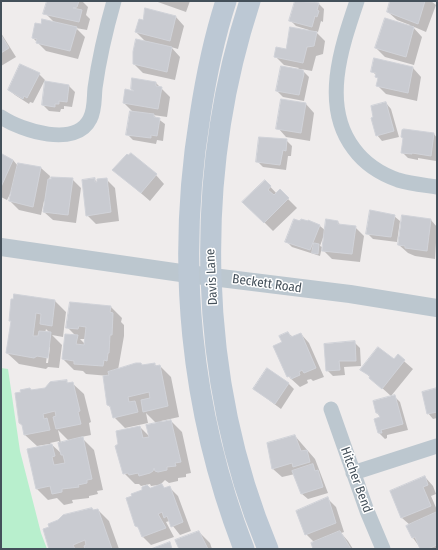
<!DOCTYPE html>
<style>
body{margin:0}
#map{position:relative;width:438px;height:550px;overflow:hidden;background:#efecec;font-family:"Fira Sans Condensed",sans-serif}
canvas{display:block}
.frame{position:absolute;inset:0;border:2px solid #44505a;pointer-events:none}
</style>
<div id="map">
<canvas width="438" height="550"></canvas>
<div class="frame"></div>
</div>
<script>
const context = document.querySelector('canvas').getContext('2d');
context.lineJoin = 'round';
function fillPath(path, color) {
  context.fillStyle = color;
  context.fill(path, 'evenodd');
}
function trace(path, color, width, dash) {
  context.strokeStyle = color;
  context.lineWidth = width;
  context.lineCap = dash ? 'butt' : 'round';
  context.setLineDash(dash || []);
  context.stroke(path);
}
function write(font, color, halo, rows, align = 'center') {
  context.font = font + ' "Fira Sans Condensed",sans-serif';
  context.lineWidth = 3;
  context.setLineDash([]);
  context.textBaseline = 'middle';
  context.strokeStyle = halo;
  context.fillStyle = color;
  for (const [text, x, y, turn = 0] of rows) {
    context.save();
    context.translate(x, y);
    context.rotate((+turn || 0) * Math.PI / 180);
    context.textAlign = isNaN(turn) ? turn : align;
    if (halo) context.strokeText(text, 0, 0);
    context.fillText(text, 0, 0);
    context.restore();
  }
}
fillPath(new Path2D(`
 M1,368L8,369L20,451L41,533L47,549H1Z`), '#b8efcd');
fillPath(new Path2D(`
 M48,1H82L88,7L86,15L90,19L87,30L76,28L85,37L78,59L46,51L33,38L42,26L54,22L45,13Z
 M155,1H190L186,12Z
 M296,1H310L318,3L324,9L323,22L321,21L318,32L315,31L325,41L323,54L316,56L312,71L301,69L309,77L304,101L283,97L277,91L299,68L284,65L275,56L287,50L309,30L296,26L290,20Z
 M391,1H431L436,5L426,32L412,26L422,37L414,65L385,57L376,48L410,25L397,20L388,12Z
 M176,17L184,26L178,49L171,47L180,57L175,80L143,73L134,64L147,43L136,32Z
 M1,33L16,57L1,66Z
 M413,68L421,77L417,101L386,94L377,85L379,78L372,71Z
 M39,74L45,80L33,103L30,102L29,104L15,95L9,90Z
 M156,83L170,97L167,117L153,115L165,124L163,141L157,140L156,144L133,140L128,135L134,113L124,103L134,92L132,89Z
 M69,86L75,92L72,107L64,106V109H61L60,112L49,111L43,105Z
 M386,103L391,109L399,137L382,141L377,135Z
 M306,104L314,113L310,141L286,137L278,128Z
 M434,134L437,138L436,161L418,158V160L408,158L402,152L404,139L402,137Z
 M286,140L292,146L291,156H288L286,170L263,167L257,161Z
 M1,155L13,160L18,166V164L41,168L50,176L49,180L72,179L81,188L76,223L53,220L44,212L46,201H44L41,215L19,210L10,201L12,190L7,200L1,197Z
 M114,170L156,175L164,184L150,201Z
 M94,179L98,183L106,179L115,188L119,221L96,224L87,215Z
 M265,181L277,194L280,191L297,208L273,231L244,202Z
 M394,216L400,221L397,242L373,239L367,233Z
 M295,220L309,221L320,226L326,231L338,222L341,226L355,227L364,236L360,262L332,259L323,250L324,235L320,246L322,247L320,256L292,247L286,241Z
 M431,220L437,227L435,259L415,256L408,253L399,245Z
 M15,295L55,301L66,312L63,337L52,335L62,345L59,368L48,367L46,369L19,364L7,353ZM46,329L50,333H45ZM48,347H50L48,363H46Z
 M111,307L122,318L121,322L124,325V336L118,370L154,364L157,366H160L171,377L179,417L161,421V423L171,421L182,432L191,473L186,474V477L178,478V481L169,483L165,480L161,484L165,489L169,487L178,496L191,531L180,535L169,521L166,522L174,537L151,545L143,537L140,530L136,525L128,498L147,487L150,489L158,485L151,486L150,484L141,486L139,484H135L124,473L140,427L150,437L157,424L146,413L148,423L125,428L114,417L112,409L108,405L109,376L86,374L83,371L74,370L63,359L76,336L67,327ZM80,339H86L85,344Z
 M288,333L293,337L301,334L309,343L324,377L313,381L311,379L307,380L308,383L300,387L288,376L283,342Z
 M354,342L360,348L361,366L344,367L345,375L333,376L327,370L325,345Z
 M398,356L413,369L391,396L361,369L394,361Z
 M66,381L69,384L72,383L84,394L91,422L89,423L91,435L81,437L94,450L103,490L97,491L98,494L89,496V498L72,500L73,503L64,505L57,498L48,500L37,489L49,445V444L37,446L25,435L23,425L30,389L33,391L45,389ZM58,430L69,441L61,443ZM59,441L62,454L50,443Z
 M288,383L294,389L281,409L254,389Z
 M437,389V418L433,419L428,413Z
 M395,397L400,402L408,430L387,435V438L385,439L379,433L381,418L377,413Z
 M295,436L315,459L328,493L308,499L302,494L295,474L282,477L273,469L268,444Z
 M425,477L433,486L436,494L431,496L437,510V549H421L413,538L408,526L410,525L402,518L391,491Z
 M327,498L336,507L344,532L341,533L348,541L353,549H314L315,543L306,534Z
 M92,509L94,511L98,510L109,521L119,549H50Z
 M199,532L210,543L212,549H180Z`), '#0003');
const building = new Path2D(`
 M47,1H79L77,7L73,8L82,10L79,22L43,14Z
 M295,1L319,3L317,10L319,11L317,17L315,16L312,27L289,21Z
 M390,1H425L418,24L387,12Z
 M145,8L176,16L170,41L135,32L139,19L143,20Z
 M385,18L414,27L406,57L375,48Z
 M42,19L77,27L70,51L36,43L37,39L32,38L35,23L41,24Z
 M290,27L317,32L314,46L307,47L303,63L274,57L276,47L286,49Z
 M1,35L9,48L1,53Z
 M136,39L172,47L167,72L133,64V52Z
 M374,58L413,67L408,93L376,86L378,78L375,77L376,73L371,72Z
 M20,64L40,73L27,98L24,96L23,99L8,90Z
 M281,66L303,70L304,74L299,95L276,91Z
 M132,78L156,82V86L162,87L158,109L123,103L125,89L134,91L131,89Z
 M45,81L69,85L67,102L59,101V104H55V107L42,105Z
 M281,99L306,103L301,133L276,129Z
 M386,102L394,131L376,136L371,118L373,117L371,106Z
 M130,111L154,114V117L160,118L157,136L151,135V138L126,135Z
 M404,129L434,133L431,156L412,153V154L401,153L403,138L401,137L402,130Z
 M259,137L287,139L286,151L283,150L280,165L256,162Z
 M131,153L157,174L141,193L112,170L127,154L128,155Z
 M2,154L13,160L1,187V155Z
 M18,163L41,167L33,207L9,201Z
 M51,177L73,178L68,215L43,212L48,179H51Z
 M95,178V182H97V179L107,178L111,212L86,216L82,180Z
 M265,180L271,186L268,190L274,195L280,189L289,198L264,223L242,202Z
 M370,210L395,215L391,237L366,234Z
 M402,215L431,219L427,251L405,248V246L398,245Z
 M294,219L300,221L301,219L308,221V220L320,225L310,250L285,242Z
 M326,219L338,221V224L356,226L352,254L322,251Z
 M314,243L319,244L318,254L312,253Z
 M14,294L55,300L52,326L40,324L41,314L36,313L33,336H38L39,331L51,332L48,358L37,356L34,358L6,353L11,321H9L11,299H13Z
 M70,302L111,306L110,312L113,313L112,335H110L109,353H108L107,361L104,360L103,366L74,364V361L62,359L65,334L78,335L76,344L84,345L86,327L79,326L78,329L66,328Z
 M288,332L291,337L301,333L316,368L304,373L302,370L299,372L300,375L291,379L290,376L287,377L273,346L282,342L279,336Z
 M355,341L356,361H339L340,370L326,371L324,344Z
 M378,347L394,359L398,354L405,360L382,389L369,378L370,376L360,370Z
 M136,363H141L142,365L155,363V366L160,365L168,406L143,412L141,400L150,398L149,392L128,397L129,402L135,401L138,412L113,418L110,406L107,405L103,376L109,375L108,372Z
 M267,368L289,383L275,404L253,389Z
 M67,380V383L73,382L80,411L78,412L81,424L56,429L53,417L56,416L55,411L43,414L44,419L47,418L50,430L24,435L22,425L19,423L15,393L21,392L20,390L30,388L31,390L45,388L50,382Z
 M437,388V412L427,414L422,392Z
 M395,395L403,424L381,430L382,433H378L374,419L380,417L378,413H376L373,401Z
 M171,420L181,462L175,463L176,466L167,467V470L158,472L155,471L154,468L153,471L150,473L139,476L138,473L129,475L128,473L123,474L115,446L118,444L116,431L140,426L143,438L149,437L146,425Z
 M295,435L301,451L307,450L310,462L293,467L292,463L272,469L267,443Z
 M83,437L92,479L87,480V483L78,485L79,487L62,489V492L52,494L50,486L36,489L27,449L52,444L55,456L52,457L54,465L65,463L63,455H61L58,443Z
 M313,464L315,471L318,470L323,487L301,494L292,471Z
 M425,476L428,485L423,487L431,506L401,518L390,491Z
 M162,484L164,488L170,486L183,522L171,527L167,516L164,518L162,512L158,514L166,528L142,537L138,527L135,526L126,498L132,496L131,494L142,490V487L147,485L150,488Z
 M328,497L336,523L305,535L296,511Z
 M92,508L93,510L98,509L112,549H85L84,546L86,545L85,540L73,545L75,549H78H49L43,529L49,527L48,524L58,520L63,515Z
 M437,512V545L428,549H420L415,537L412,538L406,526Z
 M199,531L208,549H179L175,540Z
 M340,531L351,549H313L311,543Z
 M170,542L172,549H151Z`);
fillPath(building, '#c9cbd1');
trace(building, '#d0d2d8', 1);
trace(new Path2D(`
 M357,1C341,48 321,106 354,149C365,164 381,174 398,180C411,184 424,185 437,187
 M1,117C22,131 76,148 90,119C95,110 94,98 95,88C99,59 106,29 114,1
 M331,409L367,511L383,549
 M353,473L437,446`), '#bcc7cf', 15);
trace(new Path2D(`
 M1,247L188,274L350,294L437,308`), '#bcc7cf', 18);
trace(new Path2D(`
 M226,1C214,38 206,77 200,116C176,263 190,410 244,549
 M250,1C193,175 197,380 268,549`), '#bcc8d4', 21);
write('13px', '#44505a', '#fff', [
 ["Davis Lane",212,277,-93],
 ["Beckett Road",267,284,8],
 ["Hitcher Bend",356,480,70]
]);
</script>
